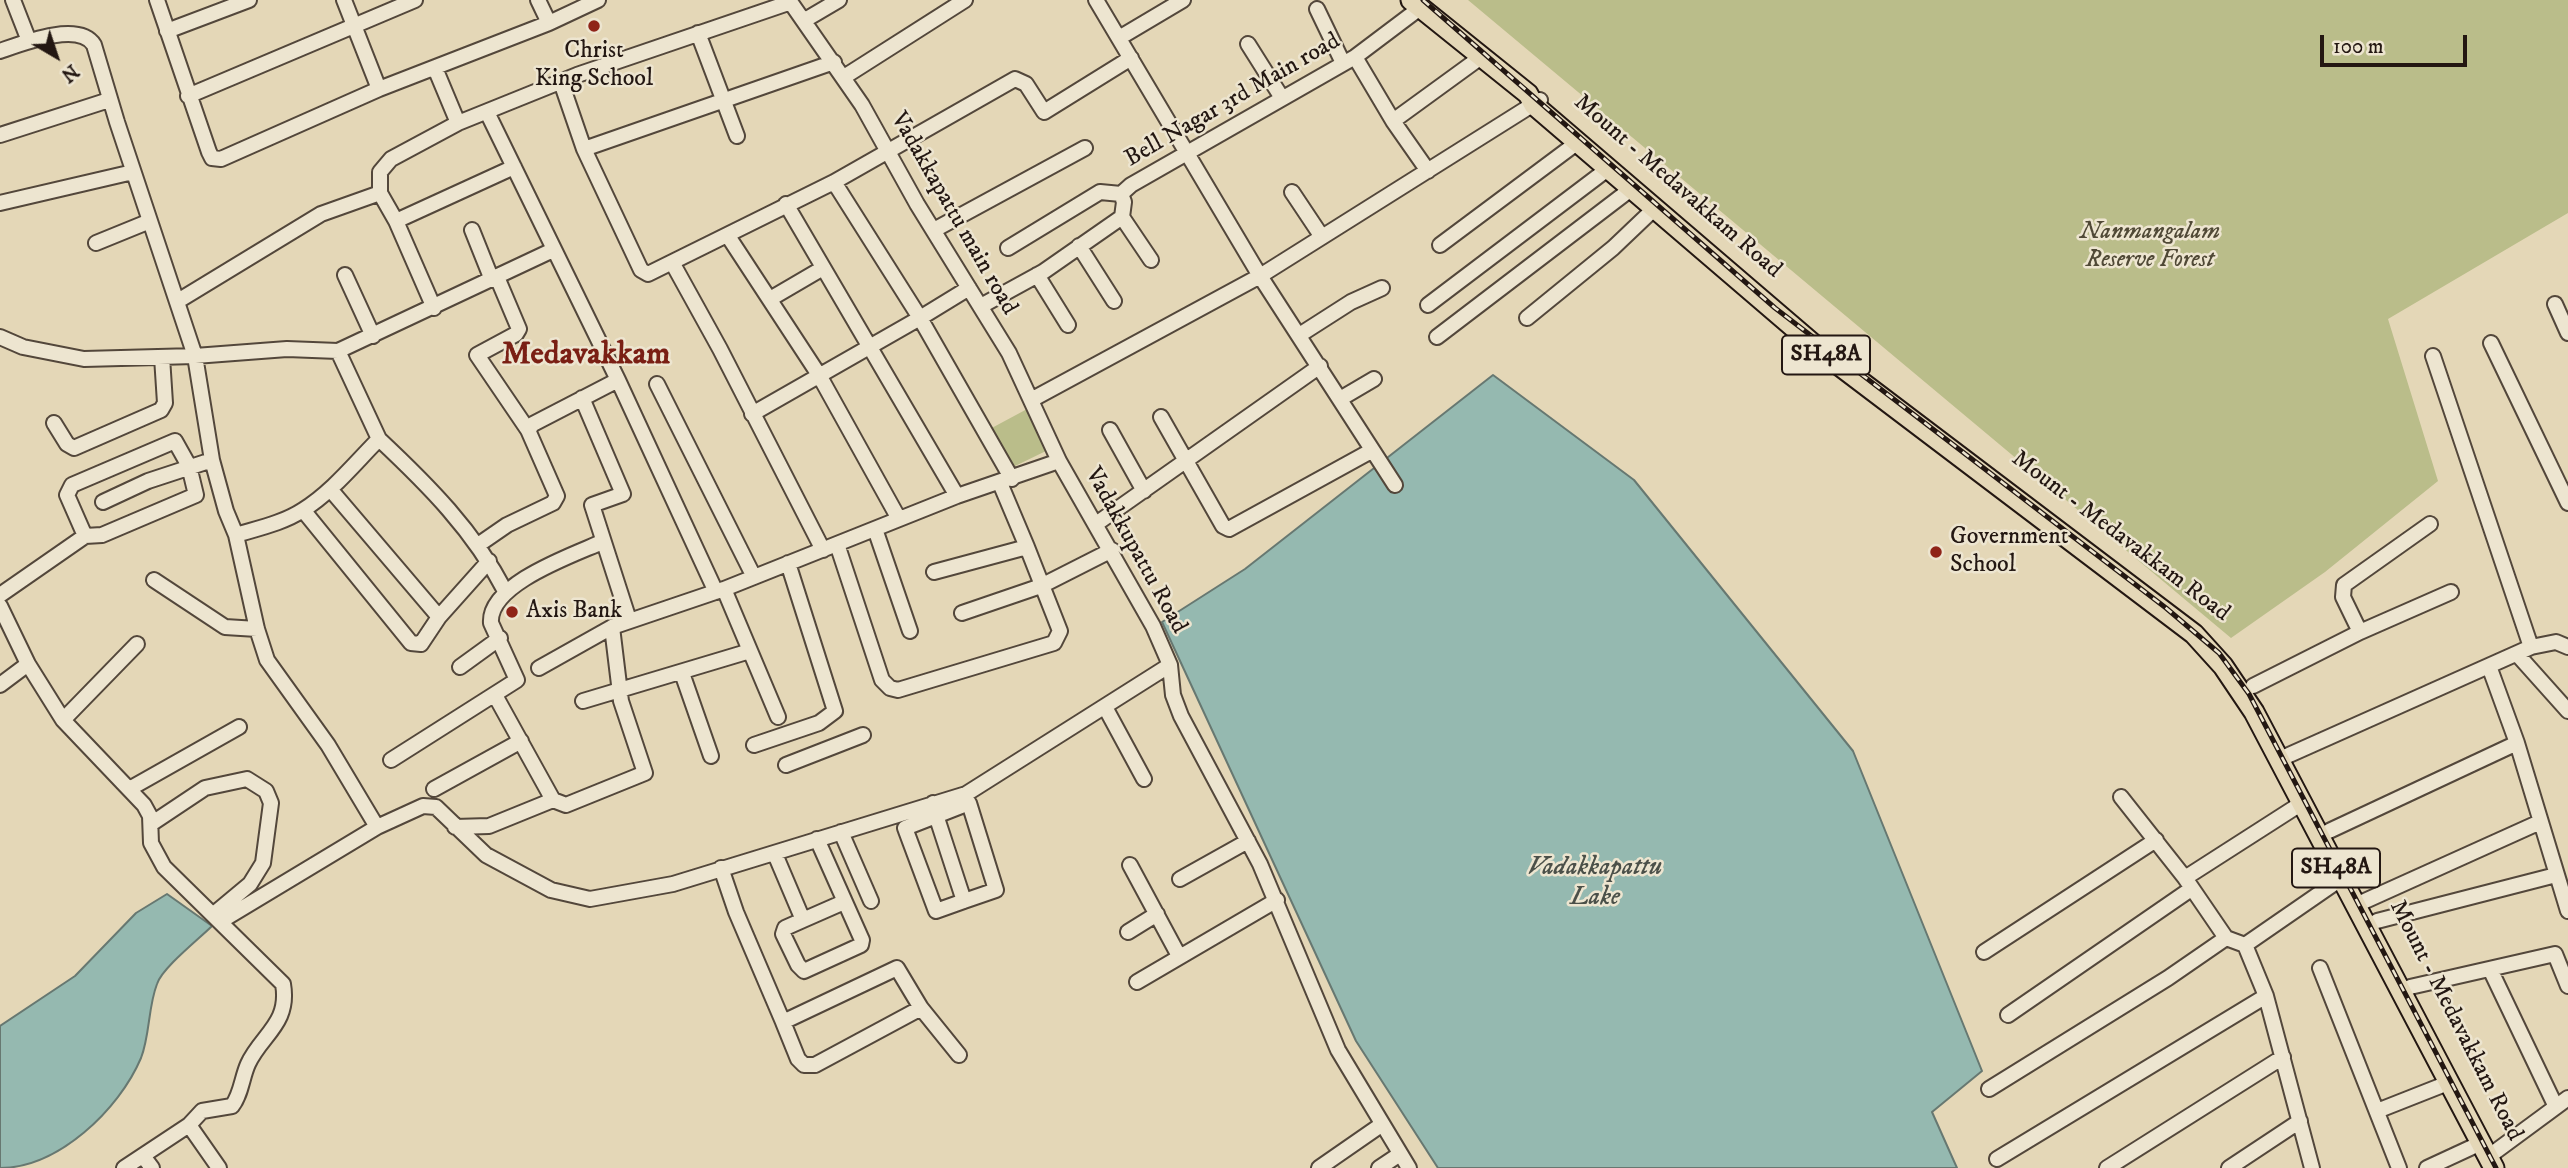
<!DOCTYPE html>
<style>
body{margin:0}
#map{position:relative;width:2568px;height:1168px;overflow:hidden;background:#e4d7b7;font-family:"IM FELL DW Pica",serif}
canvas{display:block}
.north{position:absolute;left:21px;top:21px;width:70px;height:70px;-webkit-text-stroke:5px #ede5d0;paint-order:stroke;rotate:141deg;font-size:19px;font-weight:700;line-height:28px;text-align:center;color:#231712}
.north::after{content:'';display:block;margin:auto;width:24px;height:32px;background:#231712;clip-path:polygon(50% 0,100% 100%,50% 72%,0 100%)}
.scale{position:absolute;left:2320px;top:35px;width:147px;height:32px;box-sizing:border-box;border:4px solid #231712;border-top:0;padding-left:9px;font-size:21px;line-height:24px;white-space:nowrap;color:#231712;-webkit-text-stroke:5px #ede5d0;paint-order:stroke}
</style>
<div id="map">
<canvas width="2568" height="1168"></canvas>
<div class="north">N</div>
<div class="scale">100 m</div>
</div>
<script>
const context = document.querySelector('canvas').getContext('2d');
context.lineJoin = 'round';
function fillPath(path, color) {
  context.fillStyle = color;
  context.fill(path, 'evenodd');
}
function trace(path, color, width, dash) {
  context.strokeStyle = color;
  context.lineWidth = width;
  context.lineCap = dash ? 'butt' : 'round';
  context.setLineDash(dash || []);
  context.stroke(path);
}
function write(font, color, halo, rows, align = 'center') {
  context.font = font + ' "IM FELL DW Pica",serif';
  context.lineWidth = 5;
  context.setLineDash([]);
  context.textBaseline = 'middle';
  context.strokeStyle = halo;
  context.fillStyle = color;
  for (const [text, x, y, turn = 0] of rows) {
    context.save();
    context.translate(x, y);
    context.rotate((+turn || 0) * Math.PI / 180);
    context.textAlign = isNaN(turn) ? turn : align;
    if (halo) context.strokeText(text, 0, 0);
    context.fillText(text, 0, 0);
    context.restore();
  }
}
fillPath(new Path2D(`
 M1468,0H2568V213L2388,319L2438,481L2325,572L2231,638Z
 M1029,408L1048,450L1011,468L988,430Z`), '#babd8a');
const water = new Path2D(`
 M1493,375L1634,480L1853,751L1982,1071L1932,1112L1957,1168H1438L1356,1041L1162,622L1245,569Z
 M167,894L212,926C199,939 162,968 157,984C148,1007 150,1035 141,1058C119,1110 58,1168 0,1168V1026L75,976L136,913Z`);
fillPath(water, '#95b9b0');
trace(water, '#677871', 2);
const minor = new Path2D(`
 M13,0L29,41
 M157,0L209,152L212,158L221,159L379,89L549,23
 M344,0L379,89
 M538,0L549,23L598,0
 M789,0L862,105L917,204L1009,353L1059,461L1153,626L1170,665L1173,695L1181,716L1260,864L1338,1050L1409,1168
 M1317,9L1343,63
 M805,20L839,0
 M167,31L249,0
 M698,33L737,136
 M1119,38L1183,0
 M1248,44L1282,98
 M0,51C23,43 79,21 94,45L117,122L195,356L212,460L226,511L236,535L257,629L267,660L328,745L377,827
 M1355,57L1393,121L1481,57
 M435,68L458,123
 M844,77L965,0
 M561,82L584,149L641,270L648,274L834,182L1015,79L1026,84L1044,112L1131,58
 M188,96L415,0
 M487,112L618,380L716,592
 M1393,121L1428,171
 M0,135L109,100
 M584,149L834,62
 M834,182L920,318L969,288
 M1292,192L1322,237
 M0,203L133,172
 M786,204L957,496
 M1122,217L1151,260
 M396,221L514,167
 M472,230L492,280
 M934,230L1085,148
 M728,236L819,375L899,519
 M96,243L150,221
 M1440,245L1578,142
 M1079,246L1114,301
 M1008,248L1100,192L1121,194
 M673,264L720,349L823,550
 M345,275L373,336
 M1037,275L1068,325
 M497,277L519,329L516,334L477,355L528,430
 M770,299L823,268
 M178,301L321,214L380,193
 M2555,304L2568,333
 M1428,305L1609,168
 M981,306L1043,272L1122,217L1124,202L1121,194L1131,185L1355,57L1420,8
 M434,308L396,221L380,193V172L391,159L458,123L577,75L791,2
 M1527,318L1613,248L1655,208
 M1301,334L1351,302L1382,288
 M0,337L23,347L84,359L195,356L287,349L338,351L553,250
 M1437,337L1631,189
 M2491,343L2568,503
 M2433,356L2531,647
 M657,384L754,577
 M582,398L623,494L592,505L629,620
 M1340,399L1374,379
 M1031,400L1260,276L1096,0
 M752,414L920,318L1012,479
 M1161,417L1223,526L1229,529L1371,451
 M54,423L67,444L74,448L161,410L165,403L162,357
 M1110,430L1144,491
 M379,439C428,485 474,531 505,591
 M1000,483L1027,547
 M1395,485L1260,276L1540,100
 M330,489L439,617
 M103,502L148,481L212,460
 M303,510L411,643L421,644L439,617L489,561
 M1096,524L1320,366
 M875,529L910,631
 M236,535C259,528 283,523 303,510C332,492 355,463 379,439L338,351
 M837,544L882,680L890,688L898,690L1054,643L1060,631L1027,547L934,572
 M478,545L507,525L553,503L557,496L528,430L533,424L618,380
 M154,580L225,627L257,629
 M724,589L778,717
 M0,595L85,536L102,535L196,495L189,466L175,441L72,485L67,495L85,536
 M0,606L28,664L63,720L144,805L150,816L151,843L164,867L283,984C290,1024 261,1035 248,1064C242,1077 241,1095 232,1106L202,1111L189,1125L124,1168
 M962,613L1041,586L1112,550
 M2360,632L2343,597L2344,585L2430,524
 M2517,654L2568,711
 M2489,666L2517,743L2568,911
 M460,667L500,638
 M539,668L612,627L724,589L957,496L1059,461
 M682,673L711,756
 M0,685L28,664
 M2253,686L2360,632L2451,592
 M496,697L553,800L566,805L645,773L621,701L612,627
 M583,701L750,651
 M1105,707L1144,779
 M63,720L137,644
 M754,745L819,723L835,711L788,563
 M2280,759L2531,647L2556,642L2568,647
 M391,760L517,680L491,623C488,584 573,555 602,542
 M786,765L863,735
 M131,788L239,727
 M434,789L521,741
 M2121,797L2185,878L2226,938L2245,945L2266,996L2312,1168
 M933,803L936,815L964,901L996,890L969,803L905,828L936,911L964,901
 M151,824L205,788L247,779L266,791L271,803L263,863L250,884L214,914
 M455,827L489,826L553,800
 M2329,831L2517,743
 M841,832L871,901
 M775,854L803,920L785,928L783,934L798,965L804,971L861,945L862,940L817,839
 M1130,865L1179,956
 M721,868L736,912L783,1022L897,968L921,1008L959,1055
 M2185,878L2302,803
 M1180,879L1248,841
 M2356,905L2540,822
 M803,920L844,902
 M221,921L377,827L423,806L436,807L486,855L551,890L590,899L673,884L966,794L1170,665
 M2377,921L2556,875
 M1128,932L1157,914
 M2245,945L2342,878
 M1984,952L2156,840
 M2320,968L2399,1168
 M2490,969L2556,1107
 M1137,982L1277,900
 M2410,987L2555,954L2568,986
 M2008,1015L2191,889
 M783,1022L798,1059L804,1065H815L921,1008
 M1989,1089L2168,978L2226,938
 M2377,1111L2448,1083
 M189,1125L219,1168
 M143,1156L152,1168
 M2488,1157L2568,1098
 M1997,1159L2266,996
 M1319,1168L1381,1125
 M1379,1168L1400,1154
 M2107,1168L2283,1057
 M2229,1168L2300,1121
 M2427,1168L2481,1143`);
const major = new Path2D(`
 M1411,0L1528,94L1534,105L1827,356L2194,634L2223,666L2254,712L2494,1168`);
trace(minor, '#53473b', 18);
trace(major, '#231712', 23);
trace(minor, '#ede5d0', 14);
trace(major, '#e4d7b7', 19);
const rail = new Path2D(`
 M1423,0L1775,308L2166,608L2219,653L2249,694L2496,1168`);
trace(rail, '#231712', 5);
trace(rail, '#ede5d0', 2.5, [8]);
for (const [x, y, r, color] of [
 [594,26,7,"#8f2418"],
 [1936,552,7,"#8f2418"],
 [512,612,7,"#8f2418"]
]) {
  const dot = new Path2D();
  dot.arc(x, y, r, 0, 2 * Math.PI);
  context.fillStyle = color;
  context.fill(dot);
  trace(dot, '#ede5d0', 2.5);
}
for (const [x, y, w] of [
 [1826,355,88],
 [2336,868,88]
]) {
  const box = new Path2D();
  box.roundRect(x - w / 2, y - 19.5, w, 39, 5);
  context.fillStyle = '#ede5d0';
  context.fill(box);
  trace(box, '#231712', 2);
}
write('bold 23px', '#231712', null, [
 ["SH48A",1826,355],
 ["SH48A",2336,868]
]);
write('24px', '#231712', '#ede5d0', [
 ["Christ",594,52,"center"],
 ["King School",594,80,"center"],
 ["Government",1950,538],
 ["School",1950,566],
 ["Axis Bank",526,612]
], 'left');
write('24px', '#231712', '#ede5d0', [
 ["Bell Nagar 3rd Main road",1233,101,-30],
 ["Mount - Medavakkam Road",1677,187,41],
 ["Vadakkapattu main road",953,214,60],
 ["Mount - Medavakkam Road",2120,537,37],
 ["Vadakkupattu Road",1135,551,61],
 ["Mount - Medavakkam Road",2455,1021,63]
]);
write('italic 24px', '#504936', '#ede5d0', [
 ["Nanmangalam",2150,233],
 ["Reserve Forest",2150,261]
]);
write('italic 26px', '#4b5049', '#ede5d0', [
 ["Vadakkapattu",1595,869],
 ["Lake",1595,899]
]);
write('bold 32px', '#7a1f14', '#ede5d0', [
 ["Medavakkam",586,356]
]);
</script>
